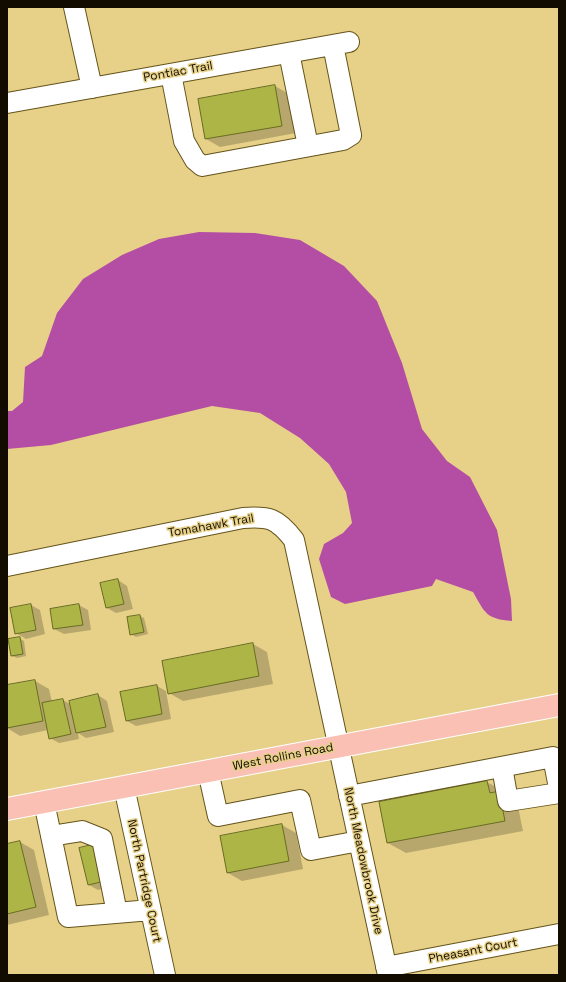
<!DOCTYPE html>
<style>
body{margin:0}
#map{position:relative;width:566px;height:982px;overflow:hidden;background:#e7d188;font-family:"Space Grotesk",sans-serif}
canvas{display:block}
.frame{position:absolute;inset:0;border:8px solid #120c00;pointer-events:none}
</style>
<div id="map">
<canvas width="566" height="982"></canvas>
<div class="frame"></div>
</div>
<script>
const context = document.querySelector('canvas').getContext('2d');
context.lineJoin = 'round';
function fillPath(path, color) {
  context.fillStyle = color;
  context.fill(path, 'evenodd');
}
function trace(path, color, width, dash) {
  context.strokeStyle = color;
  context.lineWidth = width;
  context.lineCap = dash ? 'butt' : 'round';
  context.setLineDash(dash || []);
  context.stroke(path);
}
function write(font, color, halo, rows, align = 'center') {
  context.font = font + ' "Space Grotesk",sans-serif';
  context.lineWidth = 3;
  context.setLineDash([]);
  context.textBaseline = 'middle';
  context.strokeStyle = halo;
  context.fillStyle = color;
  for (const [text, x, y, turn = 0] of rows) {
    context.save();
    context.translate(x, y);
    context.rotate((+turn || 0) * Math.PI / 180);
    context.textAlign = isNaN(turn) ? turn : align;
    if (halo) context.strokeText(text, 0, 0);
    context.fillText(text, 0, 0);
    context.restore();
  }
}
fillPath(new Path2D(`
 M199,232L255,233L300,240L344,266L377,301L402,363L422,429L447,461L470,477L497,530L511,599L512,621C486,619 485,613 473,592L436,579L432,586L345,604L331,597L319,559L324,544L343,533L352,523L346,492L329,464L300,438L260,413L212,406L51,445L7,449V411H12L23,402L25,367L42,356L57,313L83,279L122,255L159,239Z`), '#b44ea5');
fillPath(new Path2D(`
 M275,86L289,94L296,133L220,147L206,139L199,99Z
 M118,580L127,586L133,609L116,613L107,608Z
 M31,605L40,610L45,634L26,639L16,633Z
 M79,605L88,610L91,630L64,634L54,629L51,609Z
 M140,616L144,618L148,634L136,637L131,634Z
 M19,638L24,641L26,656L17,658L12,656Z
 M253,644L267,652L273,684L183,701L169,693Z
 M35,681L49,689L52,702L63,700L70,704L98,695L107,701L114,732L86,738L78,733L79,739L59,743L50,738L48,730L20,736L7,728V686Z
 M157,686L166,691L171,719L136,726L127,721Z
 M487,782L505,792L517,802L523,831L406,853L388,843L381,802Z
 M282,825L296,833L303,869L242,881L228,873Z
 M20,842L34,850L49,915L7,925V845Z
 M80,849L114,886L98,890L89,885Z`), '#0003');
const building = new Path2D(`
 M275,85L282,126L205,139L198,99Z
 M118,579L124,604L106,608L100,583Z
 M31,604L36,630L15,634L10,608Z
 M79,604L83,625L53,629L50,609Z
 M140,615L144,632L130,635L127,617Z
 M20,637L23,654L11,656L8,639Z
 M253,643L259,676L168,694L162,661Z
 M35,680L43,721L7,728V685Z
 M157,685L162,714L126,721L120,692Z
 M98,694L106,727L76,733L69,701Z
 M63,699L71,734L49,739L42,703Z
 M487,781L490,793L499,791L505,821L387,843L379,802Z
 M282,824L289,861L227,873L220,836Z
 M20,841L36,907L7,914V844Z
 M96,844L105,881L88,885L79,848Z`);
fillPath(building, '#adb546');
trace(building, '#676c22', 1);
const minor = new Path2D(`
 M74,7L92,88
 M289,53L308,146
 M171,74L184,141L195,160L202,166L343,140L351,135L333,45
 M7,103L349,42
 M7,566L243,518C269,516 277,518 294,540L388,975
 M502,767L508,801L559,793
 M208,771L218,816L300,800L311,850L359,841
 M124,787L165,975
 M349,796L553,757L559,788
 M44,802L68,917L151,910
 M51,836L82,831L102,839L117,913
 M386,967L559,934`);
const major = new Path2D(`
 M7,809L559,705`);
trace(minor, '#64541c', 22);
trace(major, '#fff', 24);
trace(minor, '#fff', 20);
trace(major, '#fac0b4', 22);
write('12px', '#120c00', '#e7d188', [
 ["Pontiac Trail",178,72,-10],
 ["Tomahawk Trail",211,526,-10],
 ["West Rollins Road",283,757,-11],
 ["North Meadowbrook Drive",363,861,78],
 ["North Partridge Court",144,881,78],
 ["Pheasant Court",473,951,-11]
]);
</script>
